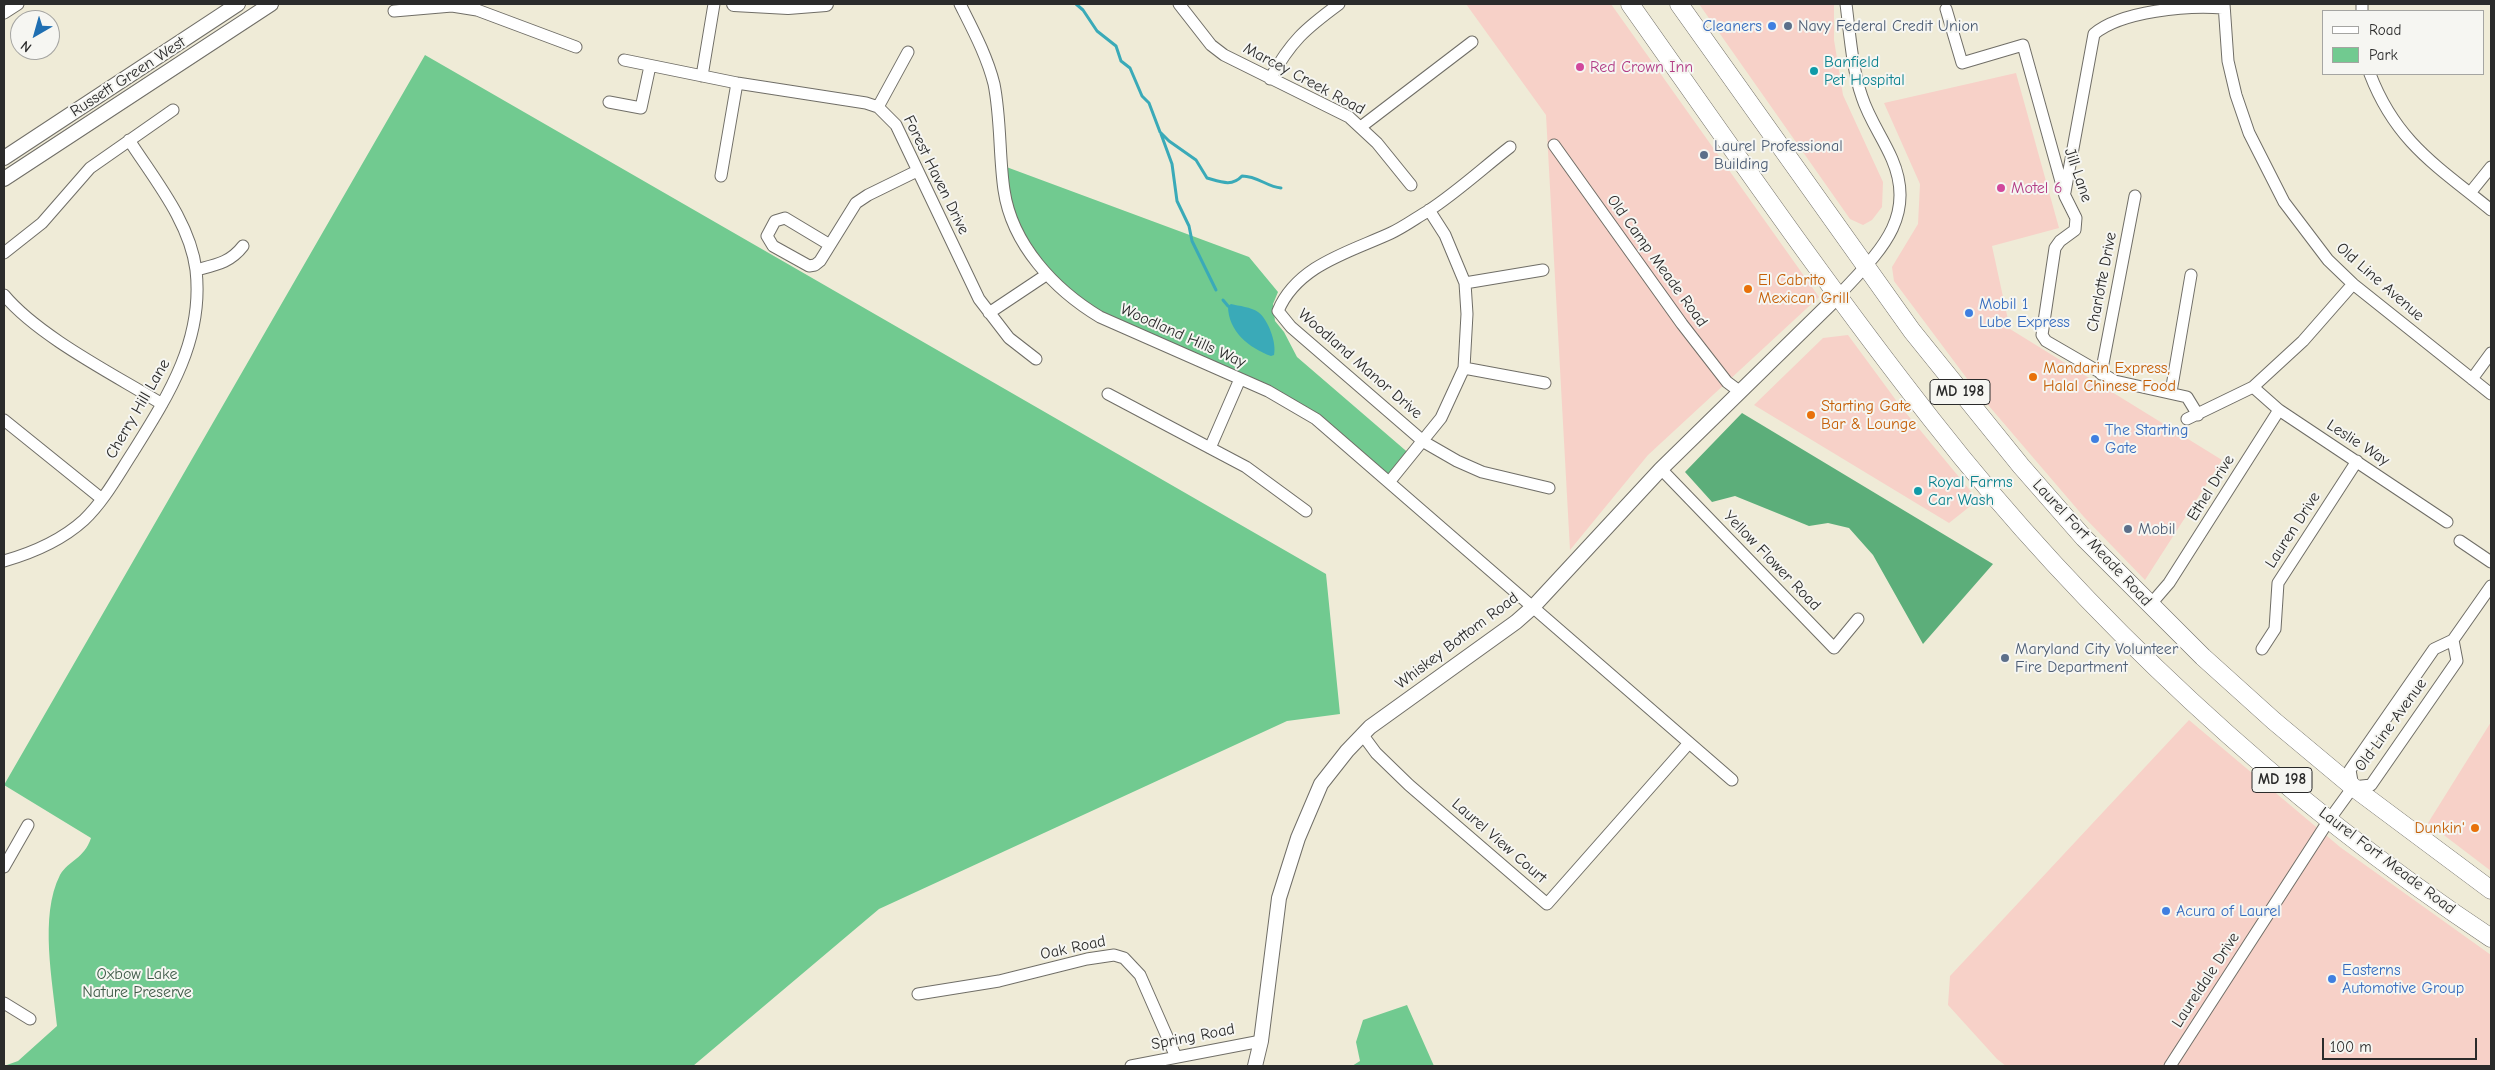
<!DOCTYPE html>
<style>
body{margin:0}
#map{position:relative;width:2495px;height:1070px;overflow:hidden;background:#efebd7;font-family:"Comic Neue",sans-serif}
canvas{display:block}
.frame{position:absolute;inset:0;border:5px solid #2b2b2b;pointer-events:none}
.legend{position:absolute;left:2322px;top:10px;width:162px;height:65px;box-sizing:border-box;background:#f6f6f2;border:1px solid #a5a5a2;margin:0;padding:6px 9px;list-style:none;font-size:15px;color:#2b2b2b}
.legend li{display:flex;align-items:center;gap:10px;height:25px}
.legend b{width:25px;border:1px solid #a5a5a2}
.north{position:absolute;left:10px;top:10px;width:50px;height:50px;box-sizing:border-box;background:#f6f6f2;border:1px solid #a5a5a2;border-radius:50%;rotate:218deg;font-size:14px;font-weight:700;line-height:20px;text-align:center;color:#2b2b2b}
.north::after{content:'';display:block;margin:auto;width:18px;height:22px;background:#1f6fb2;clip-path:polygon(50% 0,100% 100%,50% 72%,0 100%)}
.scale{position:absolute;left:2322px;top:1038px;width:155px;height:22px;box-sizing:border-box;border:2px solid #2b2b2b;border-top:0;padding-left:6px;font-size:15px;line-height:18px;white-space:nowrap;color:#2b2b2b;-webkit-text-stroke:4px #f6f6f2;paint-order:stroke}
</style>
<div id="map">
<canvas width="2495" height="1070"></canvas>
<div class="frame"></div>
<ul class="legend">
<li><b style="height:6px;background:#fff"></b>Road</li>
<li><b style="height:14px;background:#71ca90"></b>Park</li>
</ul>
<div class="north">N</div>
<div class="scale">100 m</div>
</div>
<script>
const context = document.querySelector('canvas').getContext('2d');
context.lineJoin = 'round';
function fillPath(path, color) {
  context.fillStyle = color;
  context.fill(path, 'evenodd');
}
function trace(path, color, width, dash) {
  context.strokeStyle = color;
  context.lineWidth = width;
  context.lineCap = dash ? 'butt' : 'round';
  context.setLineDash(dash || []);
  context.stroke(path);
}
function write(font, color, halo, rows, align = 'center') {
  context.font = font + ' "Comic Neue",sans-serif';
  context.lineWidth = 4;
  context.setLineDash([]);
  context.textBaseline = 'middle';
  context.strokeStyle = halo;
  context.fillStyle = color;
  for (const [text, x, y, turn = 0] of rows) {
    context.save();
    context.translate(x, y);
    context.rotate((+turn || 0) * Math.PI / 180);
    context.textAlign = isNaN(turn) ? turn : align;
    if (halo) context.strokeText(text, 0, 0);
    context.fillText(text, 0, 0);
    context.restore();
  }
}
fillPath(new Path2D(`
 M1466,4H1611L1819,297L1648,455L1570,550L1546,115Z
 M1699,4H1834V40L1843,95L1883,182L1882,207L1872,220L1863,225L1850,219Z
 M2016,73L2059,228L1992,246L2010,329L2222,460L2145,580L2084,517L1977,392L1894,281L1892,267L1918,224L1920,184L1884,103Z
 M1848,335L1901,407L1978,500L1949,523L1754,405L1823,338Z
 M2189,720L2340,847L2491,955V1066H2006L1997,1059L1948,1005L1950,976Z
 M2491,722V871L2428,823Z`), '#f7d1c8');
fillPath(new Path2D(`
 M425,55L1326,574L1340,714L1287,721L879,909L693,1066H4L18,1061L57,1026C53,982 39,916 60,875C69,860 84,859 91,838L4,785Z
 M1001,165L1249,257L1278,292L1273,304L1275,321L1284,332L1297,357L1412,456L1390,481L1316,419L1081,306L1022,240Z
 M1407,1005L1434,1066H1352L1360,1061L1356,1042L1363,1020Z`), '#71ca90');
fillPath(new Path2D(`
 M1742,413L1993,564L1923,644L1873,555L1849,528L1828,523L1809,526L1735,496L1712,502L1685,472Z`), '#5cae7a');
fillPath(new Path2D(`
 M1231,304C1239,306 1251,307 1258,312C1268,319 1277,343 1274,355L1271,356C1249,348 1228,331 1228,306Z`), '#3aaab8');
trace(new Path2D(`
 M1076,4L1083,10L1097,31L1116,46L1121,61L1130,68L1142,96L1149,103L1160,132L1169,141L1196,160L1207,178C1221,182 1232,187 1242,176C1258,176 1267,187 1281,188
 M1161,134L1172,164L1177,201L1189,226L1192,241L1216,290
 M1223,300L1228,306`), '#3aaab8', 3);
const minor = new Path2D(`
 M960,4C973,30 987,56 994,84C1001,119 999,156 1004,190C1012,245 1055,290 1100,317L1268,391L1316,419L1732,780
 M1179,4L1211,45L1224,55L1349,117L1377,143L1411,185
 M2224,4L2228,61L2236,95L2249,133L2284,202L2328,260L2353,284L2491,394
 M1946,9L1962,63L2023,45L2065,196L2076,218L2075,230L2060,241L2055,248L2042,335L2046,341L2115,381L2187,397L2198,415
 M394,11L452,6L477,10L576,47
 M2362,11V4
 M4,13L18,4
 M624,60L737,83L866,103L878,107L896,125L979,299L1009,338L1036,359
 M2370,74C2396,142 2437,166 2491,210
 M702,76L714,4
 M1270,79C1291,41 1305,29 1339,4
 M609,102L641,108L650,66
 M878,107L908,52
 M1362,126L1472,42
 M1554,145L1682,324L1727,382L1739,391
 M1510,147C1483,168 1456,193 1428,211C1416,218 1404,227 1391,233C1350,252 1297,265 1278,311L1291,327L1424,442L1457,461L1482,472L1549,488
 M721,176L737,83
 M2065,192L2094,34C2121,11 2188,5 2223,8
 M2470,193L2491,167
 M830,245L785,218L775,221L767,236L773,246L809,266L815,265L820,261L856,203L868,195L917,171
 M4,253L42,223L90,168L173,110
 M196,270C215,265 230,263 243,246
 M1465,283L1543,270
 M4,295C39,337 115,375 162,404
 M1839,295C1877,254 1918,219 1892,159C1883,138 1869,119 1862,97C1852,68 1850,35 1846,4
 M989,313L1046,275
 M1464,368L1545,383
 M2101,374L2135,196
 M2472,379L2491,353
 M2253,387L2279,410L2447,522
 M2171,392L2191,275
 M1108,394L1246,467L1306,511
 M2187,419L2253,387L2303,341L2353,284
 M4,420L102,499
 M1210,448L1240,379
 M1661,469L1834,648L1858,619
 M1390,481L1441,418L1464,368L1467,314L1465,283L1445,235L1429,210
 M2460,541L2491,562
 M4,561C32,553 62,540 84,520C104,501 118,475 133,452C168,396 204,340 196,270C190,222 154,179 129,140
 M2150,605L2169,583L2279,410
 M2262,649L2275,629L2278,583L2357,461
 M1362,734L1376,753L1409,785L1547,904L1689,743
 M2353,787L2350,770L2434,649L2453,640L2491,586
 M2353,787L2371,785L2457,661L2453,640
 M4,867L28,825
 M918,994L999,981L1087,959L1114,955L1124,958L1140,975L1176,1057
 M4,1003L30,1019
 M1131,1066L1261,1041
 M2170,1066L2329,820L2353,787`);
const tertiary = new Path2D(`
 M734,4L788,7L826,4
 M4,158L238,4
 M4,179L271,4
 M1255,1066L1261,1041L1279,898L1298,838L1321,784L1347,751L1370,727L1516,622L1533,607L1661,469L1839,295`);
const primary = new Path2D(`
 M1630,4C1729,144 1826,285 1932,420C2085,616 2284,801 2491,938
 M1679,4L1912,331L2021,466L2084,538L2203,657L2274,721L2353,787L2491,890`);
trace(minor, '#706e67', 13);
trace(tertiary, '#706e67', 16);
trace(primary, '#706e67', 19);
trace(minor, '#fff', 11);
trace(tertiary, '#fff', 14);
trace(primary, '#fff', 18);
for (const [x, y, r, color] of [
 [1772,26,5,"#3f7fe0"],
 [1788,26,5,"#5c6f8a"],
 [1580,67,5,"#d1479c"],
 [1814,71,5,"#0f9aa8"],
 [1704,155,5,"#5c6f8a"],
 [2001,188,5,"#d1479c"],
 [1748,289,5,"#e8710a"],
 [1969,313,5,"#3f7fe0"],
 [2033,377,5,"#e8710a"],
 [1811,415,5,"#e8710a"],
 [2095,439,5,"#3f7fe0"],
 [1918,491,5,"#0f9aa8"],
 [2128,529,5,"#5c6f8a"],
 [2005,658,5,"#5c6f8a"],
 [2475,828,5,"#e8710a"],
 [2166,911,5,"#3f7fe0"],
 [2332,979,5,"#3f7fe0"]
]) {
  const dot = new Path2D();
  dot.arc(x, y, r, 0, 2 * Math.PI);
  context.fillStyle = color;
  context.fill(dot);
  trace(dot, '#f6f6f2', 2);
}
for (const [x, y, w] of [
 [1960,392,60],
 [2282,780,60]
]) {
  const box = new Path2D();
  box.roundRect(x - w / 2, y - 12.5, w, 25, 4);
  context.fillStyle = '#f6f6f2';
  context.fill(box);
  trace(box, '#2b2b2b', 1);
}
write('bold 15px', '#2b2b2b', null, [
 ["MD 198",1960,392],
 ["MD 198",2282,780]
]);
write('16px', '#366cbe', '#f6f6f2', [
 ["Cleaners",1762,26,"right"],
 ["Mobil 1",1979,304],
 ["Lube Express",1979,322],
 ["The Starting",2105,430],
 ["Gate",2105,448],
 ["Acura of Laurel",2176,911],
 ["Easterns",2342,970],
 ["Automotive Group",2342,988]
], 'left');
write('16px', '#4e5e75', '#f6f6f2', [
 ["Navy Federal Credit Union",1798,26],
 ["Laurel Professional",1714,146],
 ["Building",1714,164],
 ["Mobil",2138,529],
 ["Maryland City Volunteer",2015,649],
 ["Fire Department",2015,667]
], 'left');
write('16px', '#0d838f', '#f6f6f2', [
 ["Banfield",1824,62],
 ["Pet Hospital",1824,80],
 ["Royal Farms",1928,482],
 ["Car Wash",1928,500]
], 'left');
write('16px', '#b23c85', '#f6f6f2', [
 ["Red Crown Inn",1590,67],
 ["Motel 6",2011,188]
], 'left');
write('16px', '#2b2b2b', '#f6f6f2', [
 ["Russett Green West",128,77,-33],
 ["Marcey Creek Road",1304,79,28],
 ["Forest Haven Drive",936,175,64],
 ["Jill Lane",2078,175,71],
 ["Old Camp Meade Road",1657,261,54],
 ["Charlotte Drive",2102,282,-79],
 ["Old Line Avenue",2380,282,41],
 ["Woodland Hills Way",1183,336,24],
 ["Woodland Manor Drive",1360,364,41],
 ["Cherry Hill Lane",138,409,-60],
 ["Leslie Way",2358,443,33],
 ["Ethel Drive",2211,488,-58],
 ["Lauren Drive",2293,530,-57],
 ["Laurel Fort Meade Road",2092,543,47],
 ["Yellow Flower Road",1772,561,46],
 ["Whiskey Bottom Road",1457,641,-37],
 ["Old Line Avenue",2391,725,-54],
 ["Laurel View Court",1499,841,41],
 ["Laurel Fort Meade Road",2387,861,37],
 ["Oak Road",1073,948,-12],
 ["Laureldale Drive",2206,980,-57],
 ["Spring Road",1193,1037,-11]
]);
write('16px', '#c56008', '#f6f6f2', [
 ["El Cabrito",1758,280],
 ["Mexican Grill",1758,298],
 ["Mandarin Express,",2043,368],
 ["Halal Chinese Food",2043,386],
 ["Starting Gate",1821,406],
 ["Bar & Lounge",1821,424],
 ["Dunkin'",2465,828,"right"]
], 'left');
write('16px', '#405b49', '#f6f6f2', [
 ["Oxbow Lake",137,974],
 ["Nature Preserve",137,992]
]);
</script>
